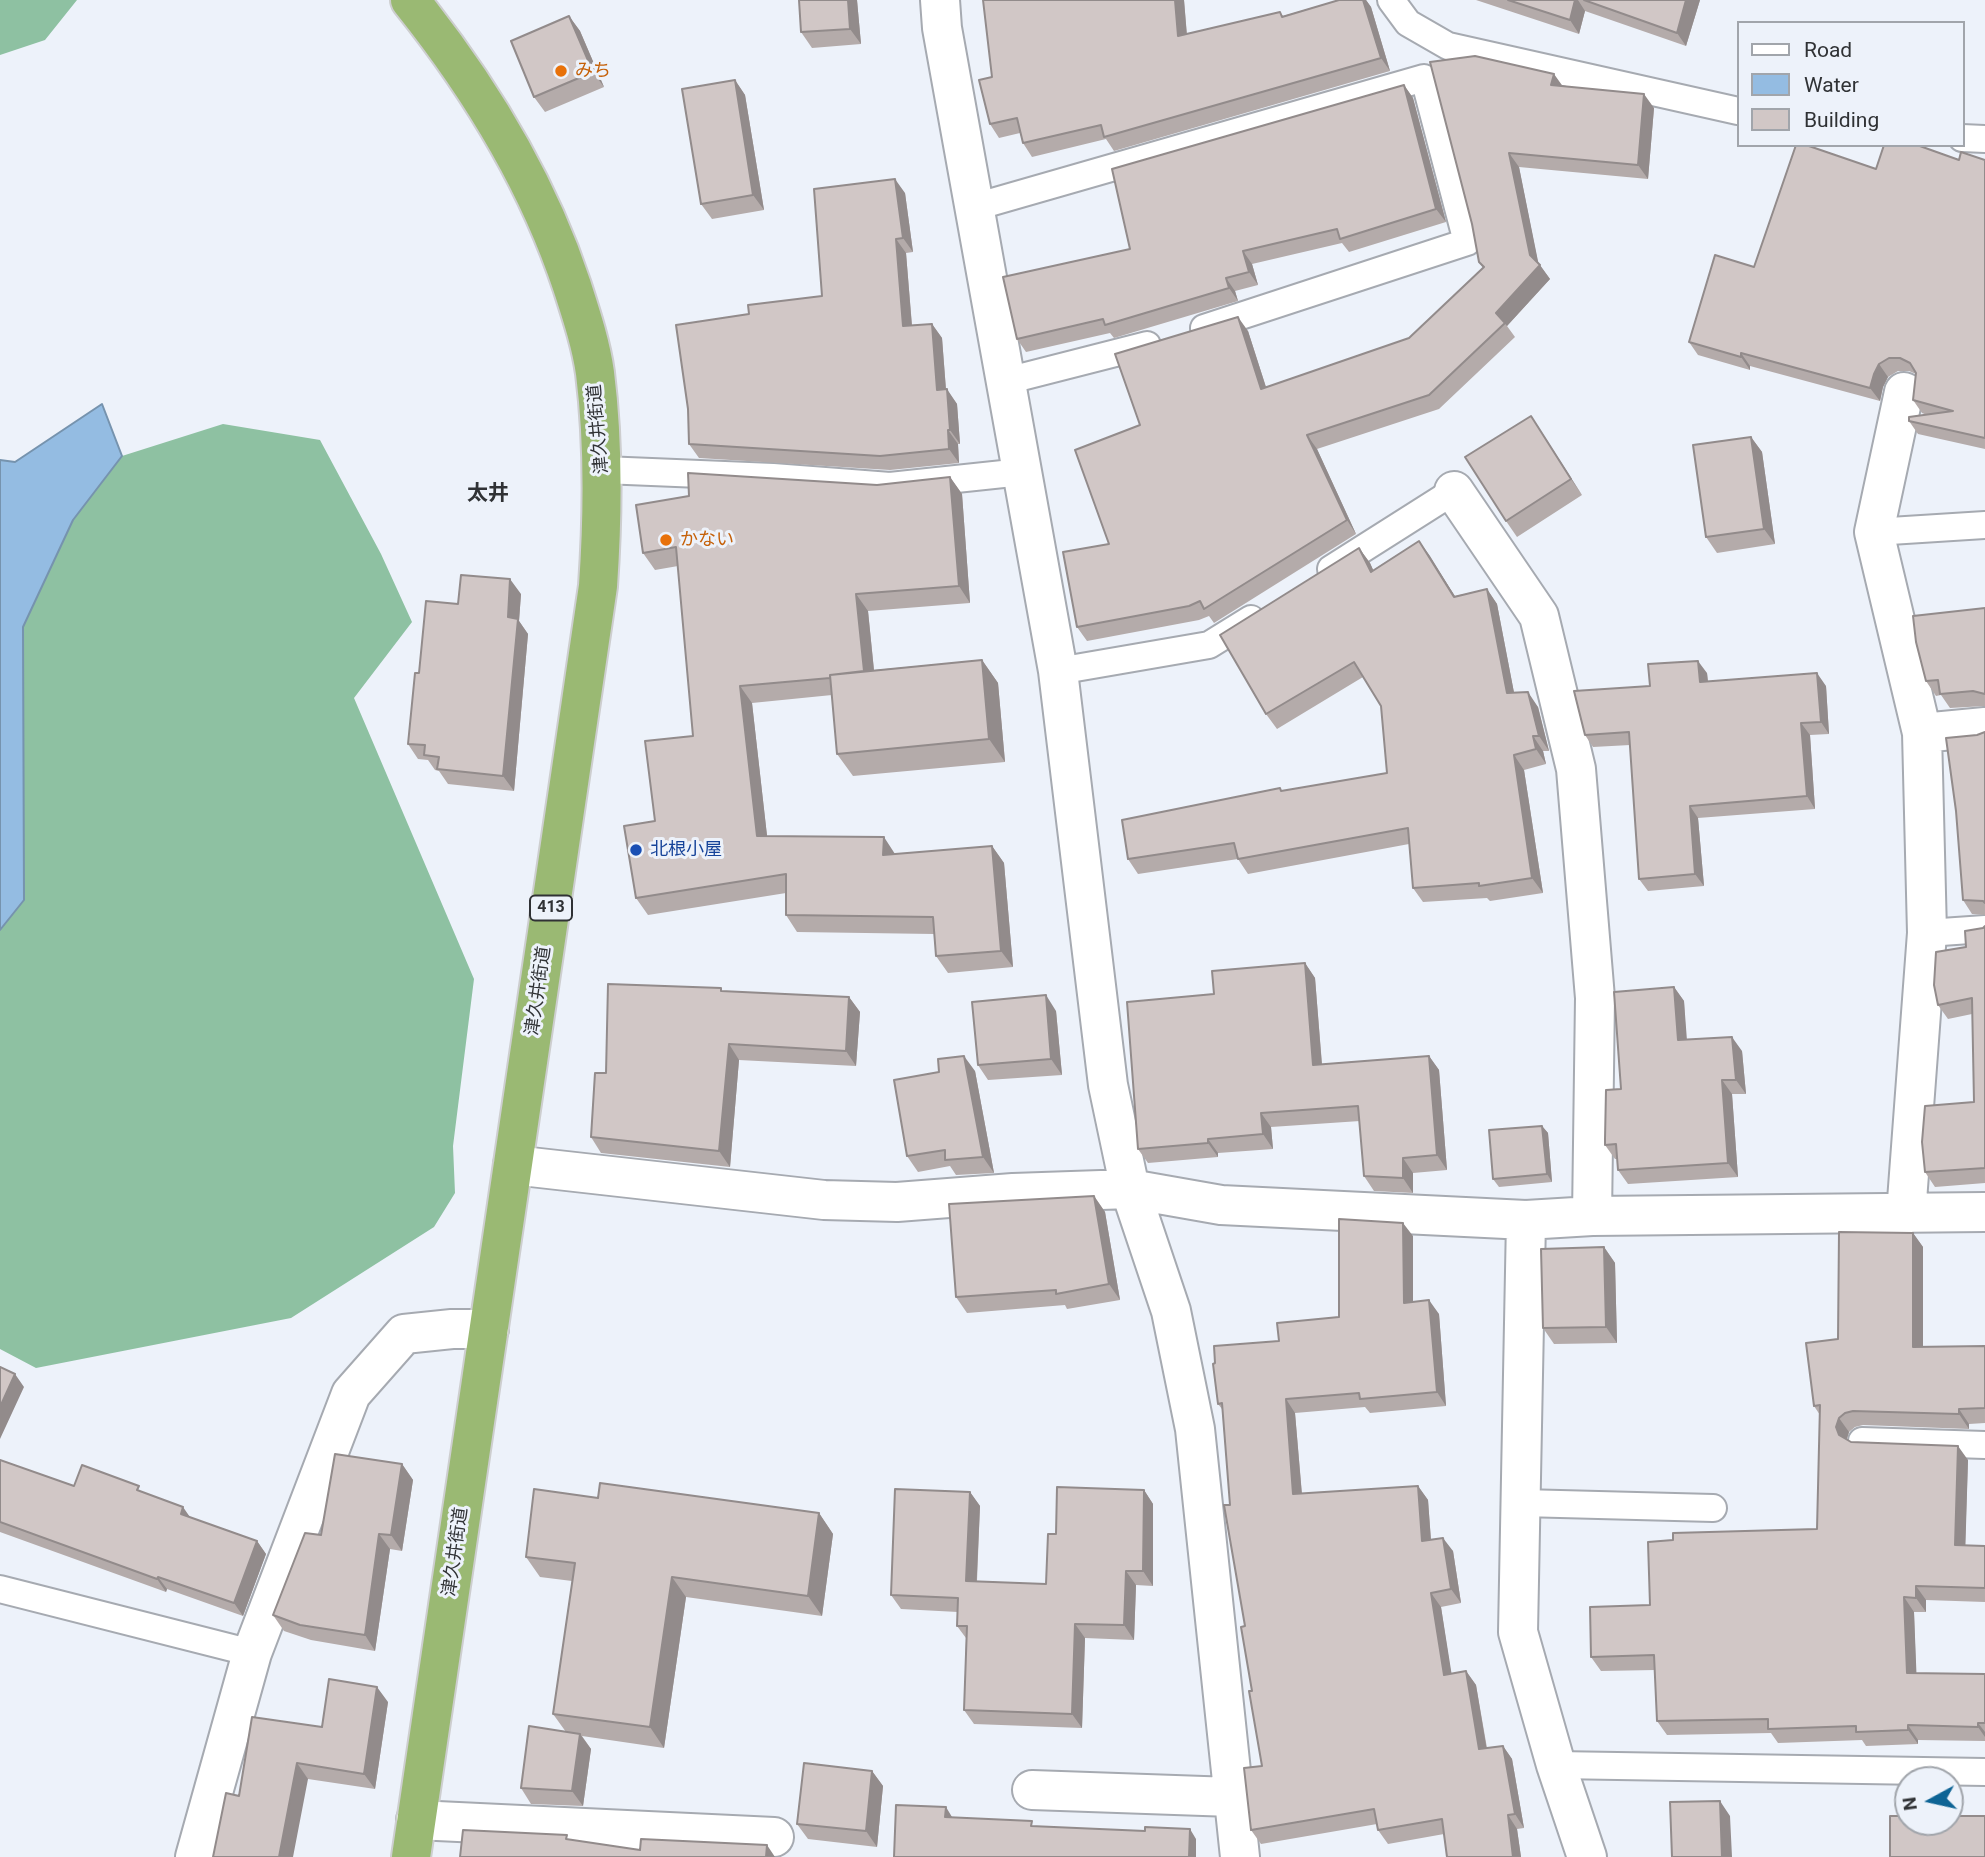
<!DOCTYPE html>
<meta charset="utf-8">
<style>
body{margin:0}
#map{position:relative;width:1985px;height:1857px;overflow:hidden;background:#edf2fa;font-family:Roboto,sans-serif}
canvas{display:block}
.legend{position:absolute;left:1737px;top:21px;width:228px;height:126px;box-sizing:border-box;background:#edf2fa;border:2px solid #a1a5ab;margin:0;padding:9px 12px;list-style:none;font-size:21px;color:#303235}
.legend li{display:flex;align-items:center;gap:14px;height:35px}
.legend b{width:35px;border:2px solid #a1a5ab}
.north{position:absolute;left:1894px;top:1766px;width:70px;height:70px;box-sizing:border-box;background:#edf2fa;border:2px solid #a1a5ab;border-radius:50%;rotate:262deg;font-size:19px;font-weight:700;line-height:28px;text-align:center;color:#303235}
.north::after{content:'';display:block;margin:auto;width:24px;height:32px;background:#0e6495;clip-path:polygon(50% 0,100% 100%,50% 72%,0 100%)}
</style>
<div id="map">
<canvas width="1985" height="1857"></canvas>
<ul class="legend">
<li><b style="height:9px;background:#fff"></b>Road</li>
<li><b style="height:19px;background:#94bce2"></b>Water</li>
<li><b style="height:19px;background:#d1c7c6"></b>Building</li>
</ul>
<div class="north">N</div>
</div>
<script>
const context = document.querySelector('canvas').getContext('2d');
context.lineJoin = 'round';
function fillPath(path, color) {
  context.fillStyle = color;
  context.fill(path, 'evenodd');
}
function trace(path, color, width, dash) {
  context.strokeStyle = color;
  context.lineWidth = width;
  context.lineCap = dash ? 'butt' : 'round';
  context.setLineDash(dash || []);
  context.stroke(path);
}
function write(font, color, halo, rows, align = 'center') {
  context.font = font + ' Roboto,"Noto Sans JP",sans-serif';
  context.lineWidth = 6;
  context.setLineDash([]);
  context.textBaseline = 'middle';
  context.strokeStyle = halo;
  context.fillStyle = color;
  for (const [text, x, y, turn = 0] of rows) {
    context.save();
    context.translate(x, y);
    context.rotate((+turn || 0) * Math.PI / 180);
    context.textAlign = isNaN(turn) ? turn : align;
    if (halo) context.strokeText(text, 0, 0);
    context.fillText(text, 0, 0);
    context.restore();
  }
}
fillPath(new Path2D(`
 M0,0H77L45,40L0,55Z
 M223,424L320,440L381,554L412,622L354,698L474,979L453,1146L455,1193L434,1227L291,1318L36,1368L0,1349V917L22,614L72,507L122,456Z`), '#8ec1a2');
const water = new Path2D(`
 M102,404L122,456L73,520L23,627L24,900L0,930V460L15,462Z`);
fillPath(water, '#94bce2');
trace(water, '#7693ae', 2);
const lane = new Path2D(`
 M1391,0L1408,23L1448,46L1738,111
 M1962,138L1985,139
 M975,207L1424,78L1467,242L1204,328
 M1006,381L1147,345
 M603,470L773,477L890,486L1022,472
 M1874,532L1985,525
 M1331,569L1454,491
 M1058,671L1209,645L1251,619
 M1927,933L1985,929
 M1862,1441L1985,1445
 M1522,1503L1713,1508
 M0,1589L252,1653
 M1556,1765L1985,1772`);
const street = new Path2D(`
 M940,0L942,28L1058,671L1108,1085L1130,1189L1171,1311L1195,1429L1240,1857
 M1904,392L1874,532L1922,733L1927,933L1906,1214
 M1454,491L1539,616L1576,769L1595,998L1592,1216
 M1922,733L1985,727
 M513,1165L824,1200L897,1202L1013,1193L1130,1189L1221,1205L1526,1220L1592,1216L1985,1212
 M1526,1220L1518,1632L1556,1765L1587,1857
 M1032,1790L1232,1797
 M416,1820L774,1837
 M195,1857L252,1653L351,1394L404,1334L452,1329H489`);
const highway = new Path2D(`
 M410,0C479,86 537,180 572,286C581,314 591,344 595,373C604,445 603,514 598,586L411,1857`);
trace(lane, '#a6aab1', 30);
trace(street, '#a6aab1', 42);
trace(highway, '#cdcecf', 42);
trace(lane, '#fff', 26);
trace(street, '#fff', 38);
trace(highway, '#9ab973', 38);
fillPath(new Path2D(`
 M799,0H857L861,44L812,48L801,32Z
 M983,0H1184L1187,35L1280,12L1283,16L1339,0H1366L1371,7L1390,71L1114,151L1106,139L1032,157L1023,143L1020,133L999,138L990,124L992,77Z
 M1476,0H1700L1686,46L1585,11L1579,34Z
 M569,16L580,31L604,87L545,112L534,97Z
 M1430,62L1563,86L1654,108L1648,179L1519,167L1538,263L1550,279L1507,326L1515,337L1439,409L1317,449L1356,534L1214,623L1209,616L1199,620L1087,641L1077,627L1109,544L1140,425L1248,331L1266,387L1409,338L1483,268L1479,262L1472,224Z
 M735,80L745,95L764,210L712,219L701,204Z
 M1404,85L1413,98L1446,222L1349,252L1342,243L1252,264L1258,285L1235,291L1238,301L1114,338L1110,333L1026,352L1017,339L1130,249Z
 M1959,160H1985V449L1918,434L1909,421L1927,415L1922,413L1913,400L1916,374L1909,371H1898L1888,377L1883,387L1880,401L1750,366V370L1698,355L1689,342L1754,267L1876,169Z
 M905,193L913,252L906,253L912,325L932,324L942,338L946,389L957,404L960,444H958L959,463L890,470L699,458L689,444L822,296Z
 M1531,416L1582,495L1517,537L1506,521Z
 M1751,437L1762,452L1775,544L1717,553L1706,537Z
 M950,477L962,494L970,603L868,611L874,670L982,660L998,683L1005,762L853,776L837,754L832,695L752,703L767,836L895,854L992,846L1004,863L1013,967L948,973L936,956L934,934L797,932L786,915V893L648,915L636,898L655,821L693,736L678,566L655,570L643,553L877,485Z
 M1419,541L1455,596L1487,589L1497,604L1514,693L1538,707L1549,751H1543L1546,764L1524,770L1543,893L1490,901L1487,898L1423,902L1413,888L1409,844L1248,874L1238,859L1138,874L1128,859L1282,791L1387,773L1381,706L1363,677L1277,729L1266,714L1359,548L1370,563L1373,570Z
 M521,594L519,621L528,634L514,791L448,784L439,771L435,770L428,760L418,759L408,744L419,673L458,604Z
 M1985,608V706L1950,708L1941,695L1936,696L1926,681Z
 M1707,673L1708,681L1826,686L1829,734L1810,735L1815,809L1698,818L1704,886L1648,891L1639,879L1630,745L1593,747L1585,735L1650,686Z
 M1985,732V915L1972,914L1963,900L1977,735Z
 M1985,926V1183L1935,1187L1925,1172L1974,1102L1972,1014L1948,1019L1938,1005L1966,947Z
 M1305,963L1315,978L1322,1064L1429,1056L1439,1070L1447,1170L1413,1173V1193L1374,1191L1364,1176L1360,1121L1271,1127L1273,1149L1218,1153V1157L1148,1163L1138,1149L1214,994Z
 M1674,987L1684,1001L1686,1040L1742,1051L1746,1094H1732L1738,1177L1628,1184L1618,1170L1617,1159H1615L1605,1145L1621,1089Z
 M723,991L849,997L860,1012L856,1066L739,1060L730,1167L601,1153L591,1137L606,1073Z
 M1056,1011L1062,1075L988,1080L978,1065Z
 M975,1071L994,1173L956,1175L950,1166L918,1172L907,1156Z
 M1542,1126L1548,1133L1552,1182L1499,1187L1493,1179Z
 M1094,1196L1105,1212L1120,1300L1067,1309L1065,1305L967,1313L956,1297Z
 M1913,1233L1923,1247V1347L1985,1346V1423L1969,1424V1429L1863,1425L1855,1427L1849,1432L1847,1440L1851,1442L1968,1460L1965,1546H1985V1602L1926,1600V1612H1914L1916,1673L1985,1674V1741L1918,1740V1744L1866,1746L1862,1740L1778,1743L1771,1733L1667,1735L1657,1721L1655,1670L1601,1671L1591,1657L1650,1605L1817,1529L1820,1415L1814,1406L1838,1339Z
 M1413,1236V1302L1439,1314L1446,1406L1370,1413L1365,1407L1295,1413L1302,1494L1418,1486L1428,1500L1431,1540L1453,1551L1461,1603L1441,1607L1451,1674L1466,1671L1476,1685L1487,1748L1503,1746L1512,1759L1524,1828L1517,1829L1521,1857H1447L1444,1834L1388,1844L1378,1830L1377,1824L1261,1844L1251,1830L1262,1766L1230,1505L1222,1409L1218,1404L1279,1341L1339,1317Z
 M1604,1247L1615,1263L1617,1343L1554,1344L1543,1328Z
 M0,1460L74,1486L144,1493L190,1517L257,1541L266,1554L243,1616L167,1589L166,1592L0,1532Z
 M402,1464L413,1480L402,1551L390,1549L375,1651L311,1640L284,1631L273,1615L321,1535Z
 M1144,1490L1153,1504V1586L1136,1585L1134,1640L1085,1638L1082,1728L974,1724L964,1710L966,1638L957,1626L958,1612L901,1609L891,1595L970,1492L980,1506L977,1581L1046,1584L1056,1534Z
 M598,1498L819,1513L833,1534L822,1616L686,1597L664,1748L582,1736L591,1749L583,1806L531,1804L521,1788L566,1732L553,1714L572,1581L540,1577L526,1557Z
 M388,1702L375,1789L308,1779L239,1796L322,1727Z
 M872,1771L883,1786L877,1847L808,1839L797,1824Z`), '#b4abaa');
fillPath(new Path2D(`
 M848,0H857L861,44L850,29Z
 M1175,0H1184L1188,50L1178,36Z
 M1363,0H1366L1371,7L1390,71L1381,58Z
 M1575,0H1578L1585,11L1579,34L1570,20Z
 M1686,0H1700L1686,46L1677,33Z
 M569,16L580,31L604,87L593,72Z
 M1554,74L1564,88L1551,85Z
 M735,80L745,95L764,210L753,195Z
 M1404,85L1413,98L1446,222L1436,209Z
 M1644,94L1654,108L1648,179L1638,165Z
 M1509,153L1519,167L1539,266L1540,265L1550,279L1507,326L1496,313L1530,255Z
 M895,179L905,193L913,252L903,238Z
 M896,239L906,253L913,340L903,326Z
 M1243,251L1252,264L1258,285L1249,272Z
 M1226,278L1235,291L1238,301L1229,288Z
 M1238,317L1248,331L1271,403L1261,389Z
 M932,324L942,338L947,404L937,390Z
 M1741,353L1750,366V370L1741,357Z
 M1879,364L1888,377L1883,387L1880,401L1870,388L1874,374Z
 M947,389L957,404L960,444L950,430Z
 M1531,416L1541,431L1582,495L1571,479Z
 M948,430L958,444L959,463L949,449Z
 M1307,435L1317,449L1356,534L1347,520Z
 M1751,437L1762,452L1775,544L1764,529Z
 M950,477L962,494L970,603L959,586Z
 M1419,541L1430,556L1464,611L1454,597Z
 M1359,548L1370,563L1381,587L1371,572Z
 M510,579L521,594L519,621L528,634L514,791L503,776L508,617Z
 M1487,589L1497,604L1517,708L1507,693Z
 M856,594L868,611L876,691L864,675Z
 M982,660L998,683L1005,762L989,739Z
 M1698,661L1707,673L1709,694L1700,682Z
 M1817,673L1826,686L1829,734L1821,722Z
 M740,686L752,703L769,853L757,836Z
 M1528,692L1538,707L1549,751L1539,736Z
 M1801,723L1810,735L1815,809L1807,796Z
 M1533,736L1543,751L1546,764L1536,749Z
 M1514,755L1524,770L1543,893L1532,878Z
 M1690,806L1698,818L1704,886L1695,874Z
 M884,837L895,854L883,855Z
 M992,846L1004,863L1013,967L1001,951Z
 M1305,963L1315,978L1323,1079L1313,1065Z
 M1674,987L1684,1001L1688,1054L1678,1040Z
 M1046,995L1056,1011L1062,1075L1051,1059Z
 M849,997L860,1012L856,1066L846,1051Z
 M1732,1037L1742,1051L1746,1094L1736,1080Z
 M729,1044L739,1060L730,1167L719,1151Z
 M964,1056L975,1071L994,1173L983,1157Z
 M1429,1056L1439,1070L1447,1170L1437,1155Z
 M1722,1080L1732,1094L1738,1177L1728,1163Z
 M1261,1113L1271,1127L1273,1149L1263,1134Z
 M1542,1126L1548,1133L1552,1182L1547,1174Z
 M1208,1139L1218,1153V1157L1208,1143Z
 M1403,1158L1413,1173V1193L1403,1178Z
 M1094,1196L1105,1212L1120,1300L1109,1284Z
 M1403,1223L1413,1236V1316L1404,1303Z
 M1913,1233L1923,1247V1361L1913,1347Z
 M1604,1247L1615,1263L1617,1343L1606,1327Z
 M1429,1300L1439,1314L1446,1406L1437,1392Z
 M15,1374L24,1387L0,1439V1407Z
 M1286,1399L1295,1413L1303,1508L1293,1494Z
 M1959,1409L1969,1424V1429L1959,1414Z
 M1839,1418L1849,1432L1846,1441L1839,1435L1836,1427Z
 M1958,1446L1968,1460L1965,1559L1955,1545Z
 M402,1464L413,1480L402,1551L391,1535Z
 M1418,1486L1428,1500L1432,1555L1422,1541Z
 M1144,1490L1153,1504V1586L1143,1571Z
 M970,1492L980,1506L976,1595L966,1581Z
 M183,1507L192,1520L181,1514Z
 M819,1513L833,1534L822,1616L808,1596Z
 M379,1534L390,1549L375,1651L365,1635Z
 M1443,1538L1453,1551L1461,1603L1451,1589Z
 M257,1541L266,1554L243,1616L234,1603Z
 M1126,1571L1136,1585L1134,1640L1124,1625Z
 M158,1577L167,1589L166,1592L157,1579Z
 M672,1577L686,1597L664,1748L650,1727Z
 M1916,1586L1926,1600V1612L1916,1598Z
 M1431,1593L1441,1607L1454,1689L1444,1675Z
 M1904,1597L1914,1612L1917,1687L1907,1673Z
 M1075,1624L1085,1638L1082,1728L1072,1714Z
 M1466,1671L1476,1685L1489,1763L1479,1749Z
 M377,1687L388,1702L375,1789L364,1774Z
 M1978,1723L1985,1732V1737L1978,1727Z
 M1908,1725L1918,1740V1744L1908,1730Z
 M580,1734L591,1749L583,1806L572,1791Z
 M1503,1746L1512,1759L1524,1828L1515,1814Z
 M297,1763L308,1779L293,1857H279Z
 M872,1771L883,1786L877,1847L866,1831Z
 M1720,1801L1730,1816L1732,1857H1722Z
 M946,1807L952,1817V1827L945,1817Z
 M1508,1815L1517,1829L1521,1857H1513Z
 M1190,1829L1196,1839V1857H1189Z
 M767,1845L775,1857H766Z`), '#928b8b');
const building = new Path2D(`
 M799,0H848L850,29L801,32Z
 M983,0H1175L1178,36L1280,12L1282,17L1339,0H1363L1381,58L1104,137L1101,125L1023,143L1017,118L990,124L979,80L992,77Z
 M1508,0H1575L1570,20Z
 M1584,0H1686L1677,33Z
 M569,16L593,72L534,97L511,41Z
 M1475,56L1554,74L1551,85L1644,94L1638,165L1509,153L1530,255L1540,265L1496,313L1505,323L1429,395L1307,435L1347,520L1204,609L1200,601L1189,606L1077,627L1063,552L1109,544L1075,450L1140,425L1115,354L1238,317L1261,389L1409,338L1484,267L1479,262L1472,224L1430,62Z
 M735,80L753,195L701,204L682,89Z
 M1404,85L1436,209L1340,239L1337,229L1243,251L1249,272L1226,278L1229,288L1105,325L1103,319L1017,339L1003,277L1130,249L1112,169Z
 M1796,145H1806L1876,169L1884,145H1917L1959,160L1961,152L1985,160V438L1909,421V417L1953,411L1913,400L1916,373L1910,363L1900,358H1889L1879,364L1874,374L1870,388L1741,353V357L1689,342L1715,255L1754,267Z
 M895,179L903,238L896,239L903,326L932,324L937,390L947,389L950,430H948L949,449L880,456L689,444L688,409L676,325L749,314L748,305L822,296L814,189Z
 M1531,416L1571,479L1506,521L1465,457Z
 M1751,437L1764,529L1706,537L1693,445Z
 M688,473L877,485L950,477L959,586L856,594L864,671L830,675V678L740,686L757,836L884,837L883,855L992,846L1001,951L936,956L933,917L786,915V874L636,898L624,826L655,821L645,741L693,736L676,547L643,553L636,505L689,496Z
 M1419,541L1454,597L1487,589L1507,693L1528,692L1539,736H1533L1536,749L1514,755L1532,878L1479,886V883L1413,888L1408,828L1238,859L1234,843L1128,859L1122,820L1280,788L1281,791L1387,773L1381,706L1354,662L1266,714L1220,635L1359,548L1371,572Z
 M461,575L510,579L508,617L518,619L503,776L437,769L439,757L424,755L425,745L408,744L415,673H419L426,601L458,604Z
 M1985,608V694L1973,691L1940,694L1938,680L1926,681L1916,642L1913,616Z
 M982,660L989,739L837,754L830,675Z
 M1698,661L1700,682L1817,673L1821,722L1801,723L1807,796L1690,806L1695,874L1639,879L1629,732L1585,735L1574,691L1650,686L1648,664Z
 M1985,732V903L1983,901L1963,900L1956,811L1946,738L1977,735Z
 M1985,926V1168L1925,1172L1922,1142L1925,1106L1974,1102L1972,998L1938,1005L1934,985L1936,952L1966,947L1965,931L1983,928Z
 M1305,963L1313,1065L1429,1056L1437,1155L1403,1158V1178L1364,1176L1358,1106L1261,1113L1263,1134L1208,1139V1143L1138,1149L1127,1002L1214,994L1212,971Z
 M608,984L721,988V991L849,997L846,1051L729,1044L719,1151L591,1137L595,1073H606Z
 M1674,987L1678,1040L1732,1037L1736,1080H1722L1728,1163L1618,1170L1616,1144L1605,1145V1139L1606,1090L1621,1089L1614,992Z
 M1046,995L1051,1059L978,1065L972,1002Z
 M964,1056L983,1157L945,1160V1150L907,1156L894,1080L939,1072L938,1059Z
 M1542,1126L1547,1174L1493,1179L1489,1130Z
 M1094,1196L1109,1284L1056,1294V1290L956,1297L949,1204Z
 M1339,1219L1403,1223L1404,1303L1429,1300L1437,1392L1360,1399L1359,1393L1286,1399L1293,1494L1418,1486L1422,1541L1443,1538L1451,1589L1431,1593L1444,1675L1466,1671L1479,1749L1503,1746L1515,1814L1508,1815L1513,1857H1447L1442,1819L1378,1830L1374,1809L1251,1830L1244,1768L1262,1766L1249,1691H1252L1241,1627L1245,1626L1224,1505H1230L1222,1403L1218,1404L1213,1364L1215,1363L1214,1346L1279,1341L1277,1323L1339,1317Z
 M1839,1232L1913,1233V1347L1985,1346V1408L1959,1409V1414L1853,1411L1845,1413L1839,1418L1836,1427L1839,1435L1851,1442L1958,1446L1955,1545L1985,1546V1588L1916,1586V1598L1904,1597L1907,1673L1985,1674V1723H1978V1727L1908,1725V1730L1856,1732V1726L1768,1729V1719L1657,1721L1654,1655L1591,1657L1590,1607L1650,1605L1648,1542L1673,1540V1533L1817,1529L1820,1405L1814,1406L1806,1343L1838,1339Z
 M1604,1247L1606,1327L1543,1328L1541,1249Z
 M0,1367L15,1374L0,1407Z
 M335,1454L402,1464L391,1535L379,1534L365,1635L300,1625L273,1615L305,1533L321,1535Z
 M0,1460L74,1486L82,1465L139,1486L137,1490L183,1507L181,1514L257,1541L234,1603L158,1577L157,1579L0,1522Z
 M600,1483L819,1513L808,1596L672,1577L650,1727L553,1714L575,1563L526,1557L534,1489L598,1498Z
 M1057,1487L1144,1490L1143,1571H1126L1124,1625L1075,1624L1072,1714L964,1710L967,1626H957L958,1598L891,1595L895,1489L970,1492L966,1581L1046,1584L1048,1534H1056Z
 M329,1679L377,1687L364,1774L297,1763L279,1857H213L226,1793L239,1796L252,1717L322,1727Z
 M529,1726L580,1734L572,1791L521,1788Z
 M804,1763L872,1771L866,1831L797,1824Z
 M1720,1801L1722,1857H1672L1670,1802Z
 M896,1805L946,1807L945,1817L1032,1821L1031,1826L1145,1831V1827L1190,1829L1189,1857H894Z
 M1890,1816H1908V1822H1950V1816H1985V1857H1890Z
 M463,1830L567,1835L566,1839L640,1850L641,1839L767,1845L766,1857H460Z`);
fillPath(building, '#d1c7c6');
trace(building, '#928b8b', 2);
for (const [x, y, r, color] of [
 [561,71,7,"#e8710a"],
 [666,540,7,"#e8710a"],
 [636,850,7,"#1a4fb4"]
]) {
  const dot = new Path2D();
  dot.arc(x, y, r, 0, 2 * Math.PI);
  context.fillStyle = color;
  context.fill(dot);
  trace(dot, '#edf2fa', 2.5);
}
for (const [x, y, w] of [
 [551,908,42]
]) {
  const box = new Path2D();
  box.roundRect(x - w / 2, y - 12.5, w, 25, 5);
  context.fillStyle = '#edf2fa';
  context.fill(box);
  trace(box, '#303235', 2);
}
write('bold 16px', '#303235', null, [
 ["413",551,908]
]);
write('18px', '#c56008', '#edf2fa', [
 ["みち",575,71],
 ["かない",680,540]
], 'left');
write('18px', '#303235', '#edf2fa', [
 ["津久井街道",599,429,-95],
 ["津久井街道",539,991,-82],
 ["津久井街道",456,1552,-82]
]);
write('18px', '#164399', '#edf2fa', [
 ["北根小屋",650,850]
], 'left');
write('bold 21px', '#303235', '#edf2fa', [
 ["太井",488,495]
]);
</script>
